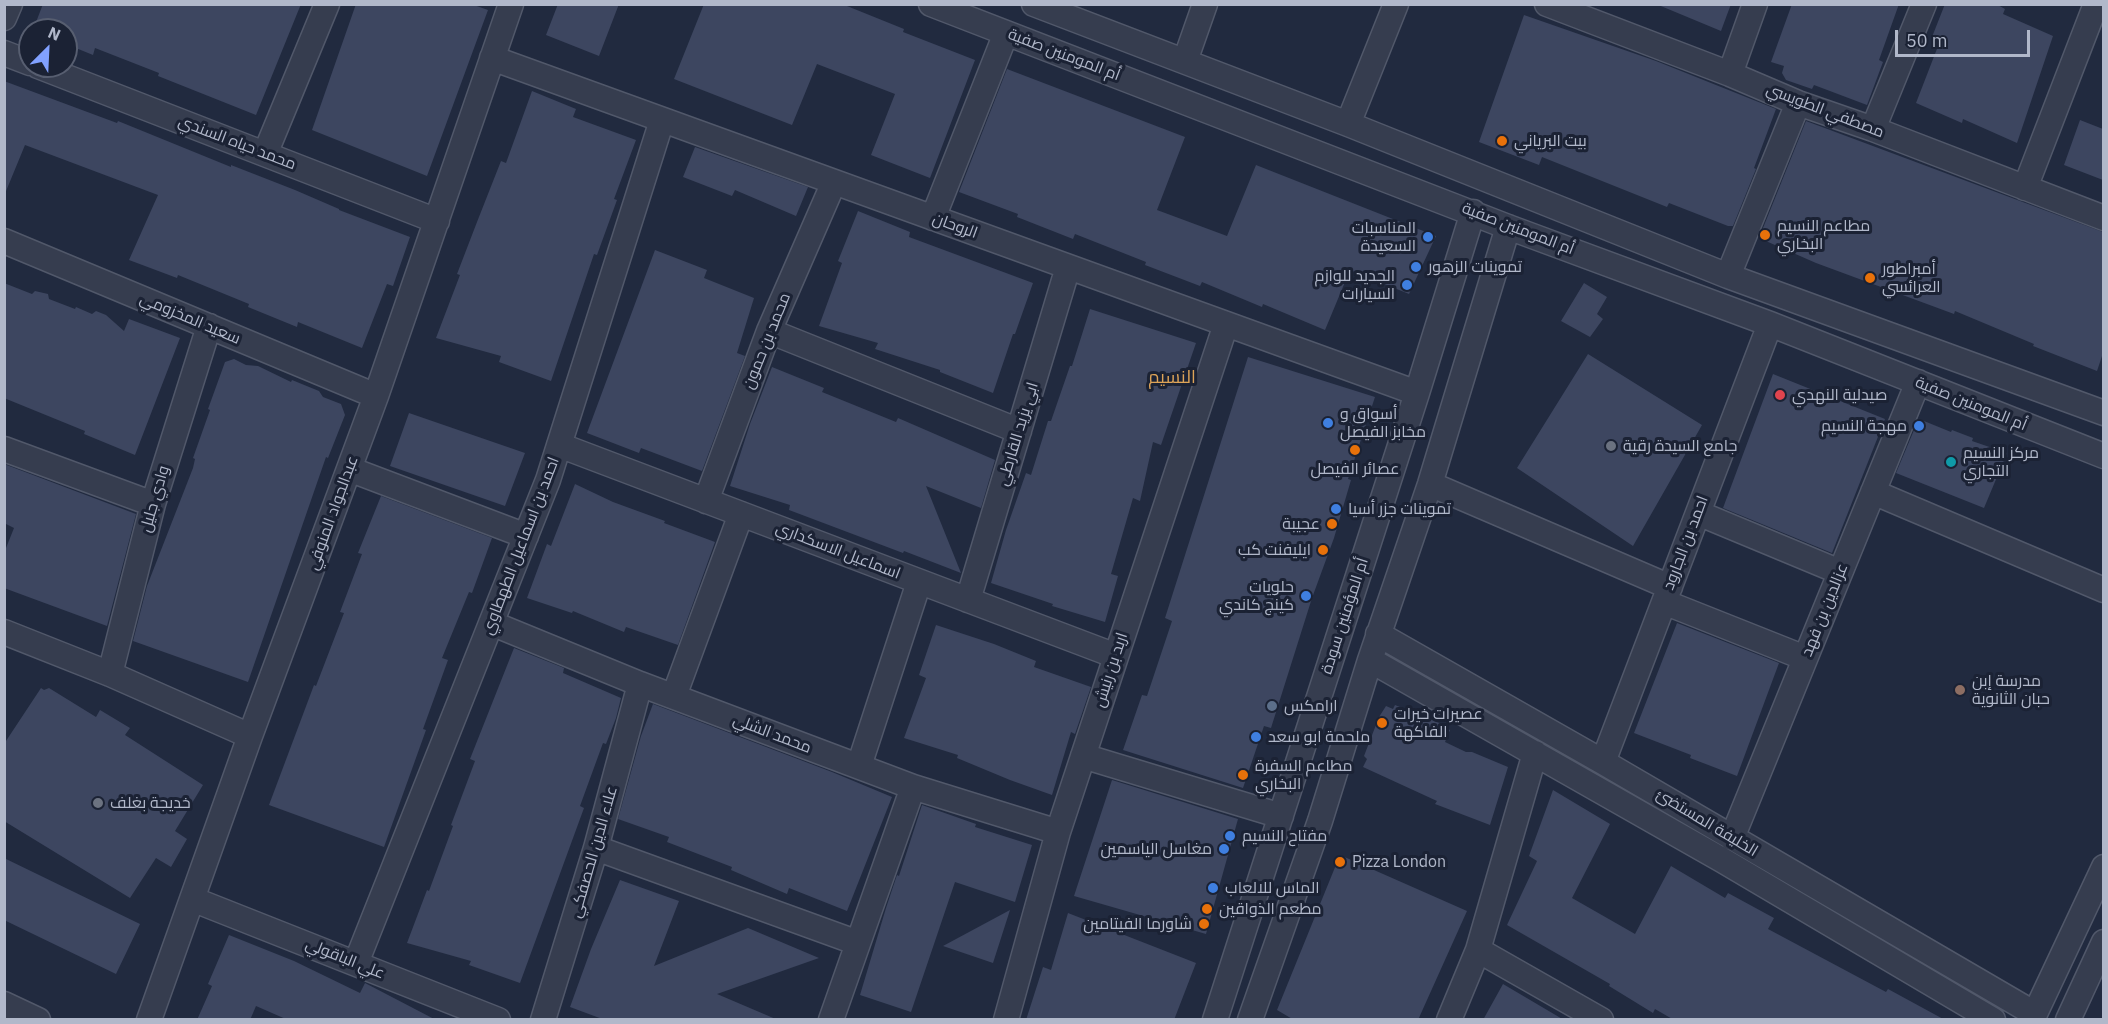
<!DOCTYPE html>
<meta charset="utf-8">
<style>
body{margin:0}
#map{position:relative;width:2108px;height:1024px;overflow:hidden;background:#212a3f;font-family:"IBM Plex Sans",sans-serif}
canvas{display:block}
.frame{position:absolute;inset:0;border:6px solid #b1b8ca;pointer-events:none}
.north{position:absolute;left:18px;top:18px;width:60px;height:60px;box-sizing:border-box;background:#1b2234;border:2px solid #575e70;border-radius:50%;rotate:24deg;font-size:16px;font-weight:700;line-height:24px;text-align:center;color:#b1b8ca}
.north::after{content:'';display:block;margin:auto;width:21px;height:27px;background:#81a1ff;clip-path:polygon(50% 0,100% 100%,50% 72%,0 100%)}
.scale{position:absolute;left:1895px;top:30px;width:135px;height:27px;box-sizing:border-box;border:3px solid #b1b8ca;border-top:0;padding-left:8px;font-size:18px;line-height:21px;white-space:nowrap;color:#b1b8ca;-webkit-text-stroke:4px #1b2234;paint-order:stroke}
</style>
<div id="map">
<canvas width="2108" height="1024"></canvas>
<div class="frame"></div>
<div class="north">N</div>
<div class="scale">50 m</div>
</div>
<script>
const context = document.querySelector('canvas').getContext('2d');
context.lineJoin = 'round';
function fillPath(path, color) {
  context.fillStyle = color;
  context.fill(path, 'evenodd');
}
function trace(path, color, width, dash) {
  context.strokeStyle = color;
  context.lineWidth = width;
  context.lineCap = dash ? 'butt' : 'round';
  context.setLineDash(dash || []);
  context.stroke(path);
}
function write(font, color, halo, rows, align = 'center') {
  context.font = font + ' "IBM Plex Sans",Cairo,sans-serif';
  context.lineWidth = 6;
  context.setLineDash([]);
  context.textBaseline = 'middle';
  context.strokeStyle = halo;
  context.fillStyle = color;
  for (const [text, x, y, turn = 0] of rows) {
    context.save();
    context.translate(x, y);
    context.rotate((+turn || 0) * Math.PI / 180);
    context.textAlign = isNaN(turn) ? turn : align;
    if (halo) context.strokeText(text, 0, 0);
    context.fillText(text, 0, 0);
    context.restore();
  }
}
fillPath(new Path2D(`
 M43,4H301L256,115L158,76L159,73L95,48L93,55L66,44V30H33Z
 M356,4H471L488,10L427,176L312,130Z
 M558,4H619L599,56L546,35Z
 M704,4H842L904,29L903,32L975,60L930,178L871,155L895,94L817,64L792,125L674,79Z
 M1656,4H1731L1721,31Z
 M1792,4H1899L1879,60L1883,62L1867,105L1814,85L1812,89L1786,80L1782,73L1784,66L1771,62Z
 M1945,4H1996L2005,9L2003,14L2053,36L2017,143L1963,119L1962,123L1916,103L1940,41L1932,37Z
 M1524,15L1656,61L1776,109L1754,168L1756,169L1733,226H1728L1669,203L1667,207L1542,157L1539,165L1479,142Z
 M1007,69L1185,137L1157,210L1227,236L1256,165L1436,236L1409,294L1350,270L1325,330L1263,304L1262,307L1202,282L1200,286L1145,265L1146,262L1075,234L1073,239L1017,217L1018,214L959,192Z
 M4,81L117,123L118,121L231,167V165L295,190L339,209V210L410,237L393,286L387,284L362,348L298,322L297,327L248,307L249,304L178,275L177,278L129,260L158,195L25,145L4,196Z
 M532,91L576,109L573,117L636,140L614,199L617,200L597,255L594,254L551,381L499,362L501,356L436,338L460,275L457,274L477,222L501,161L506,163Z
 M2080,120L2103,129V180L2064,165Z
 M1806,121L2103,232V353L2097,371L2033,346L2034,344L1955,311L1954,314L1816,263L1759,238Z
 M695,147L808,187L796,216L735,190L732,196L683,177Z
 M858,211L910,232L909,237L1033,283L1015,334H1013L993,393L940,372V370L875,349L878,343L819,326L842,263L838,261Z
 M655,250L707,270L704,278L754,298L737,353L745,356L702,471L641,448L639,453L587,433Z
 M4,283L32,294L35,291L48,294L49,299L75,309L76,307L92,314L96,311L106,315L124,331L129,319L180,338L135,455L84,434L85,431L4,398Z
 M1584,283L1607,297L1597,314L1603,319L1590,337L1561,321Z
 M1090,309L1196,343L1161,445L1153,442L1140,501L1133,498L1111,574L1118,576L1105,622L1052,606L1053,604L991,583L1006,530L1026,473L1031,475L1048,421H1051L1070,366H1072Z
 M1588,354L1702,425L1633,546L1517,468Z
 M1248,357L1375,397L1348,479L1351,480L1334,538L1312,598L1271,728L1264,726L1243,788L1123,750L1142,695L1147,696L1172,621L1165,618Z
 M234,359L246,365L258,366L291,382L292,380L319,391L323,397L341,404L345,415L328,458L326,457L248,682L133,641L147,586L193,468L195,459L193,458L210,410L208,409L225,362Z
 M772,367L824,388L822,392L896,422L898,418L995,460L981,508L926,486L961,573L904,551L903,553L789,510L790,505L730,486L750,424Z
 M1773,374L1885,419L1832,553L1723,508Z
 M409,413L525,453L505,506L390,466Z
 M1924,421L1951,432L1952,430L1973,438L1972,441L2007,453L1984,508L1896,473L1917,423Z
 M4,464L136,514L107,626L4,588V553L14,528L4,523Z
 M575,484L613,502L665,521L664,523L715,542L678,645L626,627L624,632L573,611L572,613L527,598L547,544L551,546Z
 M381,496L492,538L472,593L469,592L442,658L448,660L423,729L426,730L384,847L269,805L314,685L316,686L344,613L340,612L362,554L358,553Z
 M1677,623L1779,663L1737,776L1690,758L1691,755L1634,733Z
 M936,625L994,644L1036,661L1034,667L1091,687L1075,734L1071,732L1052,795L1010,780L957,758L958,755L904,738L926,678L919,675Z
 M514,648L564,668L563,673L621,698L616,718L606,744L603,743L580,806L584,808L520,983L469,965L471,961L407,943L427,890L429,891L453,826L451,825L475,761L470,759Z
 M41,688L44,690L49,688L96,717L100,710L130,728L125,735L203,785L175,831L187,839L171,867L156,858L130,898L4,821V744Z
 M653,704L832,772L892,797L847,911L789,888L787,894L731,870L732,867L667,842L669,837L618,819L641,736Z
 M1395,705L1444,725V727L1450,730L1445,742L1466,752H1472L1508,767L1490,825L1435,804L1437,801L1363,767L1367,759L1364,756L1379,717L1386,706L1393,709Z
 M1112,780L1238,819L1206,934L1074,896Z
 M1553,790L1610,824L1572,898L1635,934L1671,866L1725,898L1728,893L1774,918L1768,929L1886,992L1888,989L1945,1020H1674L1655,1009L1653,1013L1609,986L1610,984L1507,925L1537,861L1529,856Z
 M922,805L976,824L975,827L1032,845L1015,902L955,882L911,1012L860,995L886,908L897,875L899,876Z
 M1340,855L1467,911L1418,1020H1294L1277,1010Z
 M4,858L140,924L116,974L4,920Z
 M620,880L679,901L654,966L748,928L819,958L717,994L778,1020H605L570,1007L591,949Z
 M1010,910L993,963L943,946Z
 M1068,913L1196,963L1174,1020H1026L1043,967L1051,970Z
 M229,935L294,961L360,993L365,983L436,1020H288L256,1006L250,1020H197L212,986L208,984Z
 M1503,984L1564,1020H1483Z`), '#3d4660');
const minor = new Path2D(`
 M931,4L1508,227L1770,324L2104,456
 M1034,4L1348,124L1728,276L2104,413
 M1547,4L1730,74L1798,103L1873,129L2104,218
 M4,18L10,4
 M4,53L30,63
 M492,58L1417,393
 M1185,61L1205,4
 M38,66L437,221
 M1730,74L1755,4
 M1348,124L1396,4
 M1873,129L1924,4
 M265,154L327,4
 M2025,188L2096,4
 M933,218L1006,33
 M4,241L376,396
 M1728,276L1798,103
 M769,331L1019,431
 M559,445L1116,656
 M4,449L153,504
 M349,469L526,536
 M1430,484L1670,587
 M1873,492L2104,590
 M706,501L769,331L834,182
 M1698,513L1840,572
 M968,600L1068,267
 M1664,602L1805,658
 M491,623L640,684L913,787L1058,832
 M4,632L110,674L250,736
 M1378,634L1603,762L2035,1014
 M1370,660L1722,860L1993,1020
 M110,674L153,504L209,326
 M674,696L741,514
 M1083,756L1281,816
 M1603,762L1770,324
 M859,766L919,582
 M1732,838L1918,382
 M596,848L858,943
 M192,899L498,1020
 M1478,950L1601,1020
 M356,963L548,480L662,120
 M4,1004L38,1020
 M149,1020L250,736L376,396L511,4
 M543,1020L596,848L640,684
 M831,1020L913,787
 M1006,1020L1058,832L1226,324
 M1215,1020L1417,393L1473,212
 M1250,1020L1320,821L1370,660L1430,484L1508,227
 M1449,1020L1478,950L1535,753
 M2032,1020L2104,867
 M2068,1020L2104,942`);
trace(minor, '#51586a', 27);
trace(minor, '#363d4f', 24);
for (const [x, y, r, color] of [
 [1502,141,6,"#e8710a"],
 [1765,235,6,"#e8710a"],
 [1428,237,6,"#3f7fe0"],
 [1416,267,6,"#3f7fe0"],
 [1870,278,6,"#e8710a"],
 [1407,285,6,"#3f7fe0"],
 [1780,395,6,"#e0444e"],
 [1328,423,6,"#3f7fe0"],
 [1919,426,6,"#3f7fe0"],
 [1611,446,6,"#6b7280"],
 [1355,450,6,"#e8710a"],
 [1951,462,6,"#0f9aa8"],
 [1336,509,6,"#3f7fe0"],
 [1332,524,6,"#e8710a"],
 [1323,550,6,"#e8710a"],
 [1306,596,6,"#3f7fe0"],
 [1960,690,6,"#8d6e63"],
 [1272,706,6,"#5c6f8a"],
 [1382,723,6,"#e8710a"],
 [1256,737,6,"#3f7fe0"],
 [1243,775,6,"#e8710a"],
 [98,803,6,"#6b7280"],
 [1230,836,6,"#3f7fe0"],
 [1224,849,6,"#3f7fe0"],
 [1340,862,6,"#e8710a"],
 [1213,888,6,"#3f7fe0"],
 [1207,909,6,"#e8710a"],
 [1204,924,6,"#e8710a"]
]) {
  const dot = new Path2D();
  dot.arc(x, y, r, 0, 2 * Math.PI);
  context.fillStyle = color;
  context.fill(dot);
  trace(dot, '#1b2234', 2);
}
write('16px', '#b1b8ca', '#1b2234', [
 ["أم المومنين صفية",1064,55,21],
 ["مصطفي الطويسي",1825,111,21],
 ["محمد حياه السندي",237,143,21],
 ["الروحان",955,226,20],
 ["أم المومنين صفية",1518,229,21],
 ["سعيد المخزومي",190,319,23],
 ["محمد بن حمون",767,341,-68],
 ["أم المومنين صفية",1971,404,22],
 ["ابي يزيد القارطي",1018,434,-73],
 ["وادي جليل",155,499,-74],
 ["عبدالجواد المنوفي",333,513,-70],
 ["احمد بن الجارود",1686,543,-69],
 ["احمد بن اسماعيل الطهطاوي",521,546,-69],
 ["اسماعيل الاسكداري",838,551,21],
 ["عزالدين بن فهد",1825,610,-68],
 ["أم المؤمنين سودة",1345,616,-72],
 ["اربد بن رنيش",1111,670,-72],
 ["محمد الشلي",772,734,21],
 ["الخليفة المستضئ",1707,823,31],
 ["علاء الدين الحصفكي",594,852,-74],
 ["علي الباقولي",345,959,22]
]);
write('16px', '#b1b8ca', '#1b2234', [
 ["بيت البرياني",1514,141],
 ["مطاعم النسيم",1777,226],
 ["البخاري",1777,244],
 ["المناسبات",1416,228,"right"],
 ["السعيدة",1416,246,"right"],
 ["تموينات الزهور",1428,267],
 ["أمبراطور",1882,269],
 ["العرائسي",1882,287],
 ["الجديد للوازم",1395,276,"right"],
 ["السيارات",1395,294,"right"],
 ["صيدلية النهدي",1792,395],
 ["أسواق و",1340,414],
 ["مخابز الفيصل",1340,432],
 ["مهجة النسيم",1907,426,"right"],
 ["جامع السيدة رقية",1623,446],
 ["مركز النسيم",1963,453],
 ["التجاري",1963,471],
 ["عصائر الفيصل",1355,469,"center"],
 ["تموينات جزر أسيا",1348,509],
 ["عجيبة",1320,524,"right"],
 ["ايليفنت كب",1311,550,"right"],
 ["حلويات",1294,587,"right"],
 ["كينج كاندي",1294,605,"right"],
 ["مدرسة إبن",1972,681],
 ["حبان الثانوية",1972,699],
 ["ارامكس",1284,706],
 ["عصيرات خيرات",1394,714],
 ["الفاكهة",1394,732],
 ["ملحمة ابو سعد",1268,737],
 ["مطاعم السفرة",1255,766],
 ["البخاري",1255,784],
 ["خديجة بغلف",110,803],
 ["مفتاح النسيم",1242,836],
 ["مغاسل الياسمين",1212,849,"right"],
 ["Pizza London",1352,862],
 ["الماس للالعاب",1225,888],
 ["مطعم الذواقين",1219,909],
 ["شاورما الفيتامين",1192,924,"right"]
], 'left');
write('18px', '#dea458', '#1b2234', [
 ["النسيم",1172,378]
]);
</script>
